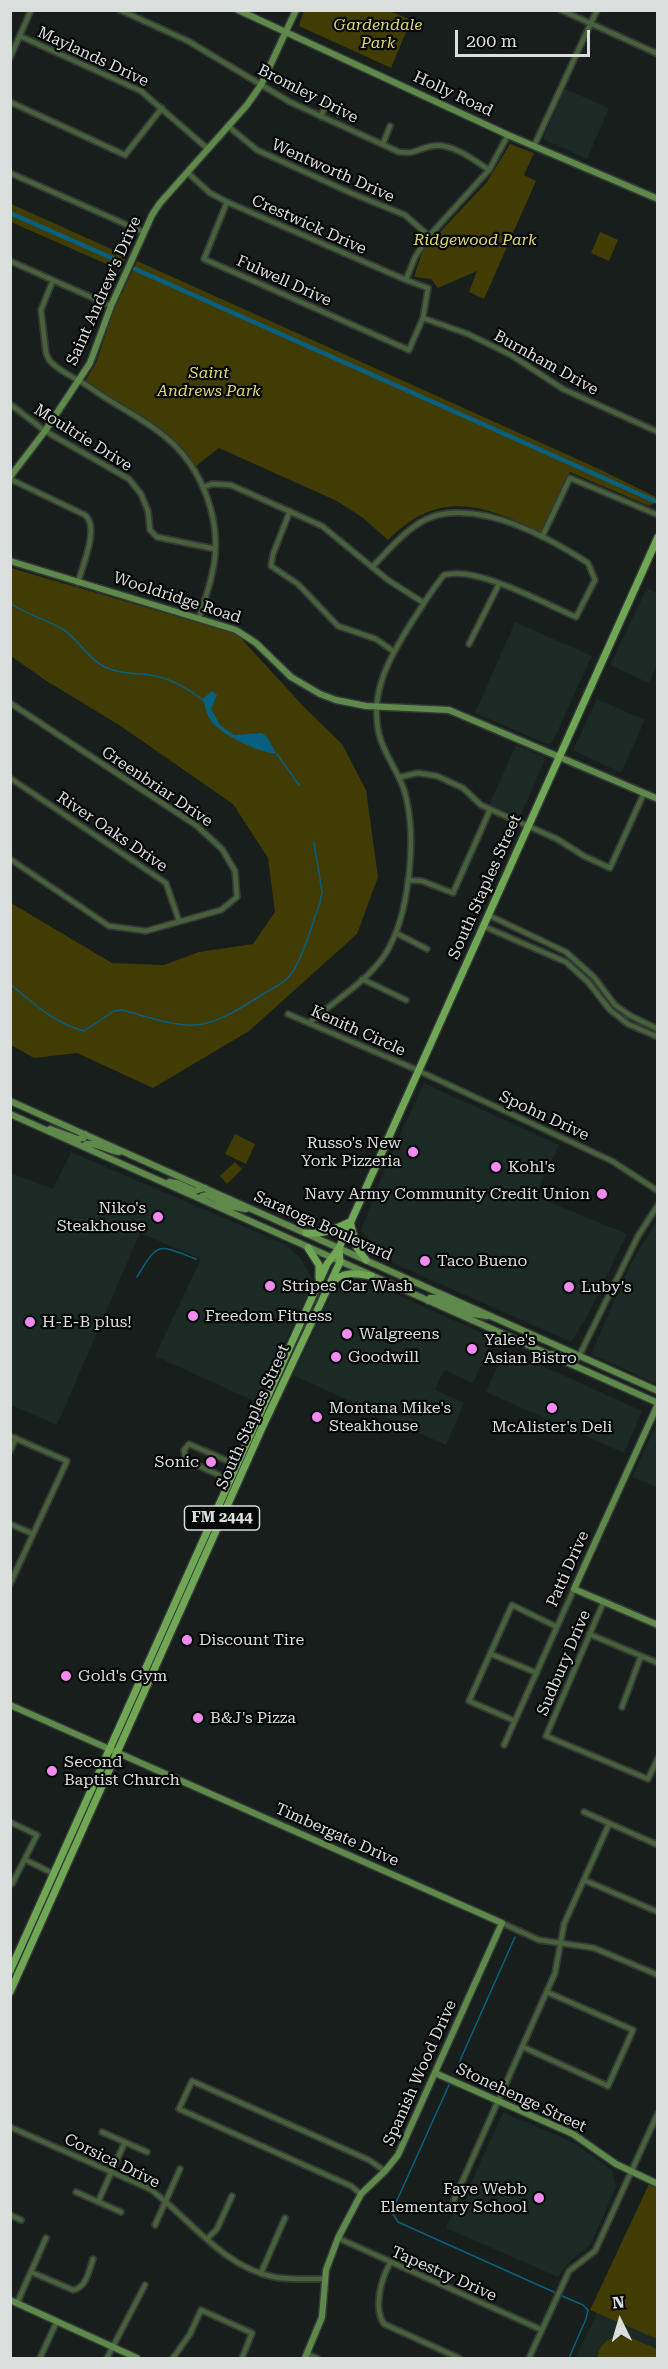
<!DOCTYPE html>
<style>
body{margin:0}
#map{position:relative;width:668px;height:2369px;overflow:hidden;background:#171e1b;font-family:"Roboto Serif",serif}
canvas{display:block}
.frame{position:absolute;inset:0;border:12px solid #dadedc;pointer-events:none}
.north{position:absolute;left:590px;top:2291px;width:60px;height:60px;-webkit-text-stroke:4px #050807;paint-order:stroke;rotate:355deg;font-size:16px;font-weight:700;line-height:24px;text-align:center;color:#dadedc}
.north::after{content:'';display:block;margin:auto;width:21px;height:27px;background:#dadedc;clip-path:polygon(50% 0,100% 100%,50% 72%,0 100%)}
.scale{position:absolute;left:455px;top:30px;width:135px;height:27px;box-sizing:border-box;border:3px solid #dadedc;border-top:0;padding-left:8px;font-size:18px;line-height:21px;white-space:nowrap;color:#dadedc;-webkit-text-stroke:4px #050807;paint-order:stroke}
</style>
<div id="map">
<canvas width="668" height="2369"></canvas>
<div class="frame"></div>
<div class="north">N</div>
<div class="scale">200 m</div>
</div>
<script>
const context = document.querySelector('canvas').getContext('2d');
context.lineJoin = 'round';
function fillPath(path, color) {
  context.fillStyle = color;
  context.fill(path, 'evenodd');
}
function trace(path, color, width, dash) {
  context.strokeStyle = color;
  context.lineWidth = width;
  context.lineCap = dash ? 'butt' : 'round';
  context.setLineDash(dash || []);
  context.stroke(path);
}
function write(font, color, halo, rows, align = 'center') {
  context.font = font + ' "Roboto Serif",serif';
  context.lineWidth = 4.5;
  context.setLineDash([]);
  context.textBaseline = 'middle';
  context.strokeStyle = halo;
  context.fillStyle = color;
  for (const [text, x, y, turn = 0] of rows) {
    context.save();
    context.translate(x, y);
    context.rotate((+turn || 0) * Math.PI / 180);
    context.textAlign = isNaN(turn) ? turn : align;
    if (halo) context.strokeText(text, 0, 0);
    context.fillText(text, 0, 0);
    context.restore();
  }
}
fillPath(new Path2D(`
 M565,89L609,108L587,159L543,139Z
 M647,588L658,593L657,665L649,683L610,665Z
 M515,622L592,656L552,743L547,744L475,713Z
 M597,699L645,720L621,773L573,750Z
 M516,745L546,758L520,816L489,805Z
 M424,1083L559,1145L535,1196L627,1234L587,1317L571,1342L386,1260L361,1230L386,1165Z
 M71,1152L287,1245L300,1258L314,1282L256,1402L155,1356L201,1259L140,1233L57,1425L11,1405V1173L53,1189Z
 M657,1220V1384L591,1354L629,1267Z
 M335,1287L387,1290L493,1338L473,1383L444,1370L435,1390L464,1403L446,1445L293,1375Z
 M505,1349L642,1411L624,1453L486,1392Z
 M657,1423V1487L632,1477Z
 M503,2112L576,2144L612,2170L616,2187L591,2244L571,2260L558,2277L446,2228L453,2212H459L467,2202L466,2194Z
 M597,2313L657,2339V2358H575Z`), '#1c2a25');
fillPath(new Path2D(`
 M304,10L390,11L411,20L391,68L299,26Z
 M510,144L534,153L524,175L536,181L484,299L469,292L477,271L438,288L431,279L414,277L421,256L426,247L487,182Z
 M11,204L127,256L120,270L11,222Z
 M600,232L618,240L609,261L591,253Z
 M137,261L597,468L656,497L653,504L649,506L570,472L541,532C483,505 440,488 388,540L363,518L337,501L219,448L196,466C165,426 126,408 85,381L96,363L113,312Z
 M11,568L237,634L305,708L342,744L366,790L378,877L357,934L249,1031L153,1088L77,1053L34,1058L11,1045V903L112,963L164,965L199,952L253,944L275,912L268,858L233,804L119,725L45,680L11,656Z
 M235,1134L255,1144L246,1164L225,1154Z
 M235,1162L242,1169L227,1184L220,1176Z
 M649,2184L657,2187V2339L590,2310Z
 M618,2336L629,2337L657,2349V2358H597C599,2346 606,2339 618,2336Z`), '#413c04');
fillPath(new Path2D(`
 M212,691L217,695L211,709L220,725L234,735L262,733L267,737L276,753C263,755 219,733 212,722C207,715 205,707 203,699Z`), '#086081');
trace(new Path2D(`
 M10,603C27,615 46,619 64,630C78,639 88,659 105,667C119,674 135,673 150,675C170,678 189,689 204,701
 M277,754L299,785
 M10,984C34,1004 54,1023 84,1031L114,1011L122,1010C190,1029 198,1036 260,996C273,988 288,982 295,968C306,948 312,924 320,903L322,892L314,842
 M137,1277C159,1240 158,1245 196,1259
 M454,2074L515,1937
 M449,2085L394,2207L393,2214L398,2222L556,2293
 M560,2295L583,2305L588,2310L586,2319L569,2358`), '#086081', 1.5);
trace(new Path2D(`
 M10,213L121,262
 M135,269L655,501`), '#086081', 4.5);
const street = new Path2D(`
 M120,10L188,41L290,102L399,152C419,154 415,149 432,146C451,142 474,160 489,170
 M561,10L658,54
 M20,36L141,91L208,149
 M10,58L31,10
 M10,102L125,155L162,108
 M321,117L328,98
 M228,126L257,150L351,193L405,215L429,236
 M383,144L390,126
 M534,146L597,10
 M187,172L210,193L227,202L406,280L428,288L423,318L409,350L204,259L227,202
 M10,173L143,232
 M10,261L111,306
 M53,280L41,310L46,353L49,360C59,372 78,379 91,388C114,405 141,417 163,435C204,467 224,525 212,574C209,589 203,604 199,618
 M406,280L415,257L429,236L489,170L508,135
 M423,318L468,334L511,355L563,389L658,432
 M10,404L45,431L129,479L141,494L148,511L150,530L157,537L215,549
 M10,479L85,515C100,527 82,566 78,583
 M204,487L212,484L231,485L322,526L388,580L424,603
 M290,511L273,554L271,566L298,584L338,626L376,639L393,651
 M542,537L570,478L658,515
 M469,644L499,584
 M10,703L197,826L222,849L235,871L237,897L221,910L146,931L109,926L10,859
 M400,777L418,773L437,776L463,788L481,805L557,839L584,856L610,868L644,793
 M10,778L166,883L179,921
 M408,880L422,881L453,893L490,810
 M488,915L566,952L594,977L615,1005L631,1016L658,1029
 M483,926L566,962L588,982L610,1010L628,1024L658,1037
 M396,933L427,949
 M362,979L406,1000
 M288,1014L417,1070L612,1161L658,1191
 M309,1023C333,1002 366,982 384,956C410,917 417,837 405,793C399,772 384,755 379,734C369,691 391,655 413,620C423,605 432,589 444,575C476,565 545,604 576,617L595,580L588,563C548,537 487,504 438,515C412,521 391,548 373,566
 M579,1356L638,1236L658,1205
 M10,1436L67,1461L10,1584
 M10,1451L16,1438
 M230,1480L190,1462L185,1458L184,1450L189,1444L237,1465
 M10,1524L33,1534
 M604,1601L546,1736L648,1779L658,1758
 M589,1634L658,1663
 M491,1654L537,1673
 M622,1707L641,1656
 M515,1721L469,1701L512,1605L557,1627
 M504,1745L574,1589
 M584,1812L658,1845
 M10,1822L37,1835L12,1884L10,1883
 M26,1860L54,1874
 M584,1880L658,1912
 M502,1923L539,1940L594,1948L658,1975
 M523,2047L608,2086L633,2030L547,1992
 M10,2127L150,2189C189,2218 223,2267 274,2277C290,2280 308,2279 325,2279
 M102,2132L147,2152
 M76,2192L121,2212
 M361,2194L351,2186L179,2109L192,2081L369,2160L385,2171
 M454,2200L555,1973L564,1924L609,1824
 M98,2202L125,2142
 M10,2215L21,2220
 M155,2225L180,2169
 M338,2238L542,2330
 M207,2239L217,2229L232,2196
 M390,2263C381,2280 373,2308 384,2324L459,2358
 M31,2272L73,2290C86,2288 89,2271 93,2259
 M261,2273L285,2218
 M17,2303L46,2238
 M307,2354L317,2358
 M40,2358L57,2321
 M107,2358L145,2285
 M173,2358L190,2334L201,2310L252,2333L242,2358
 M529,2358L569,2271L595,2251L658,2113`);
const secondary = new Path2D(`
 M238,10L508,135L658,199
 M10,477L45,431L90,363L111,306L152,215L160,203L247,105L261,85L296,10
 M10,561L236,630L256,643L291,677L320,694L336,700L366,706L449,710L658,799
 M10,1101L658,1391
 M10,1114L658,1403
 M50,1129L78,1139L84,1138L85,1134
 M84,1147L86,1144C96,1142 108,1151 119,1152
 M169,1182L177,1183L195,1191L205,1188
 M201,1199L202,1196L207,1195L233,1207L246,1209
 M428,1301L430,1298H436L473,1314L487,1316
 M551,1354L575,1360L579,1356
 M658,1404L574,1589L658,1625
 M10,1705L502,1923L398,2155L385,2171L361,2194L338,2238L326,2270L322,2317L305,2358
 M435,2073L573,2134L616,2164L658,2184
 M10,2300L137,2358`);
const primary = new Path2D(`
 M350,1222L357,1248L366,1260
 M306,1233C323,1235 335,1229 350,1222
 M308,1248L319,1265V1278
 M331,1283C344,1271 355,1273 371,1276
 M10,1971L327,1264L339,1248L658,537
 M10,1992L262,1428L340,1262L339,1248`);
trace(street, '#323936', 8);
trace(secondary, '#323936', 9);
trace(primary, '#323936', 10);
trace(street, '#47613b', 4.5);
trace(secondary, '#5e894a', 6);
trace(primary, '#6fa754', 7);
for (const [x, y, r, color] of [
 [413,1152,6,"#f38af2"],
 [496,1167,6,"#f38af2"],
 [602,1194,6,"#f38af2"],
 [158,1217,6,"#f38af2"],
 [425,1261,6,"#f38af2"],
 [270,1286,6,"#f38af2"],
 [569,1287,6,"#f38af2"],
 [193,1316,6,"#f38af2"],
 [30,1322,6,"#f38af2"],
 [347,1334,6,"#f38af2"],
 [472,1349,6,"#f38af2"],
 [336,1357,6,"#f38af2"],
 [552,1408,6,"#f38af2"],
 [317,1417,6,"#f38af2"],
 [211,1462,6,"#f38af2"],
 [187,1640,6,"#f38af2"],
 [66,1676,6,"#f38af2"],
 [198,1718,6,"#f38af2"],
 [52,1771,6,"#f38af2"],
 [539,2198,6,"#f38af2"]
]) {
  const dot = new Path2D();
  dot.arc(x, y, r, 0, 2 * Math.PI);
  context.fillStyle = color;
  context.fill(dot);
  trace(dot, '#050807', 2);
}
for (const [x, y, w] of [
 [222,1518,75]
]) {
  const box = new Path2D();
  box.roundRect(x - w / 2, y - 12, w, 24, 4.5);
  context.fillStyle = '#050807';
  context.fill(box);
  trace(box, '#dadedc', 1.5);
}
write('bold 15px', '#dadedc', null, [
 ["FM 2444",222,1518]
]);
write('italic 16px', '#dfd775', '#050807', [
 ["Gardendale",378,25],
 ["Park",378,43],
 ["Ridgewood Park",475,240],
 ["Saint",209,373],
 ["Andrews Park",209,391]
]);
write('16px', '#dadedc', '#050807', [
 ["Maylands Drive",93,57,25],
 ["Bromley Drive",308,94,27],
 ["Holly Road",453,94,25],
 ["Wentworth Drive",333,171,24],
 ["Crestwick Drive",309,225,24],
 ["Fulwell Drive",284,281,24],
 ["Saint Andrew's Drive",104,291,-66],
 ["Burnham Drive",546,363,29],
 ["Moultrie Drive",83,438,32],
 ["Wooldridge Road",177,598,18],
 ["Greenbriar Drive",157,787,34],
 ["River Oaks Drive",112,832,34],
 ["South Staples Street",485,887,-66],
 ["Kenith Circle",358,1031,24],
 ["Spohn Drive",544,1116,25],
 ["Saratoga Boulevard",323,1226,24],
 ["South Staples Street",253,1417,-66],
 ["Patti Drive",568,1569,-66],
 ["Sudbury Drive",564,1663,-67],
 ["Timbergate Drive",337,1835,24],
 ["Spanish Wood Drive",420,2073,-66],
 ["Stonehenge Street",521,2098,25],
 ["Corsica Drive",112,2161,26],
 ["Tapestry Drive",444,2274,24]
]);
write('16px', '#dadedc', '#050807', [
 ["Russo's New",401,1143,"right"],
 ["York Pizzeria",401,1161,"right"],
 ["Kohl's",508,1167],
 ["Navy Army Community Credit Union",590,1194,"right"],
 ["Niko's",146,1208,"right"],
 ["Steakhouse",146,1226,"right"],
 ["Taco Bueno",437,1261],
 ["Stripes Car Wash",282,1286],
 ["Luby's",581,1287],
 ["Freedom Fitness",205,1316],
 ["H-E-B plus!",42,1322],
 ["Walgreens",359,1334],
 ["Yalee's",484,1340],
 ["Asian Bistro",484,1358],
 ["Goodwill",348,1357],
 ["Montana Mike's",329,1408],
 ["Steakhouse",329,1426],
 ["McAlister's Deli",552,1427,"center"],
 ["Sonic",199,1462,"right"],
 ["Discount Tire",199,1640],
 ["Gold's Gym",78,1676],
 ["B&J's Pizza",210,1718],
 ["Second",64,1762],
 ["Baptist Church",64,1780],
 ["Faye Webb",527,2189,"right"],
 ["Elementary School",527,2207,"right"]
], 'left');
</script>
